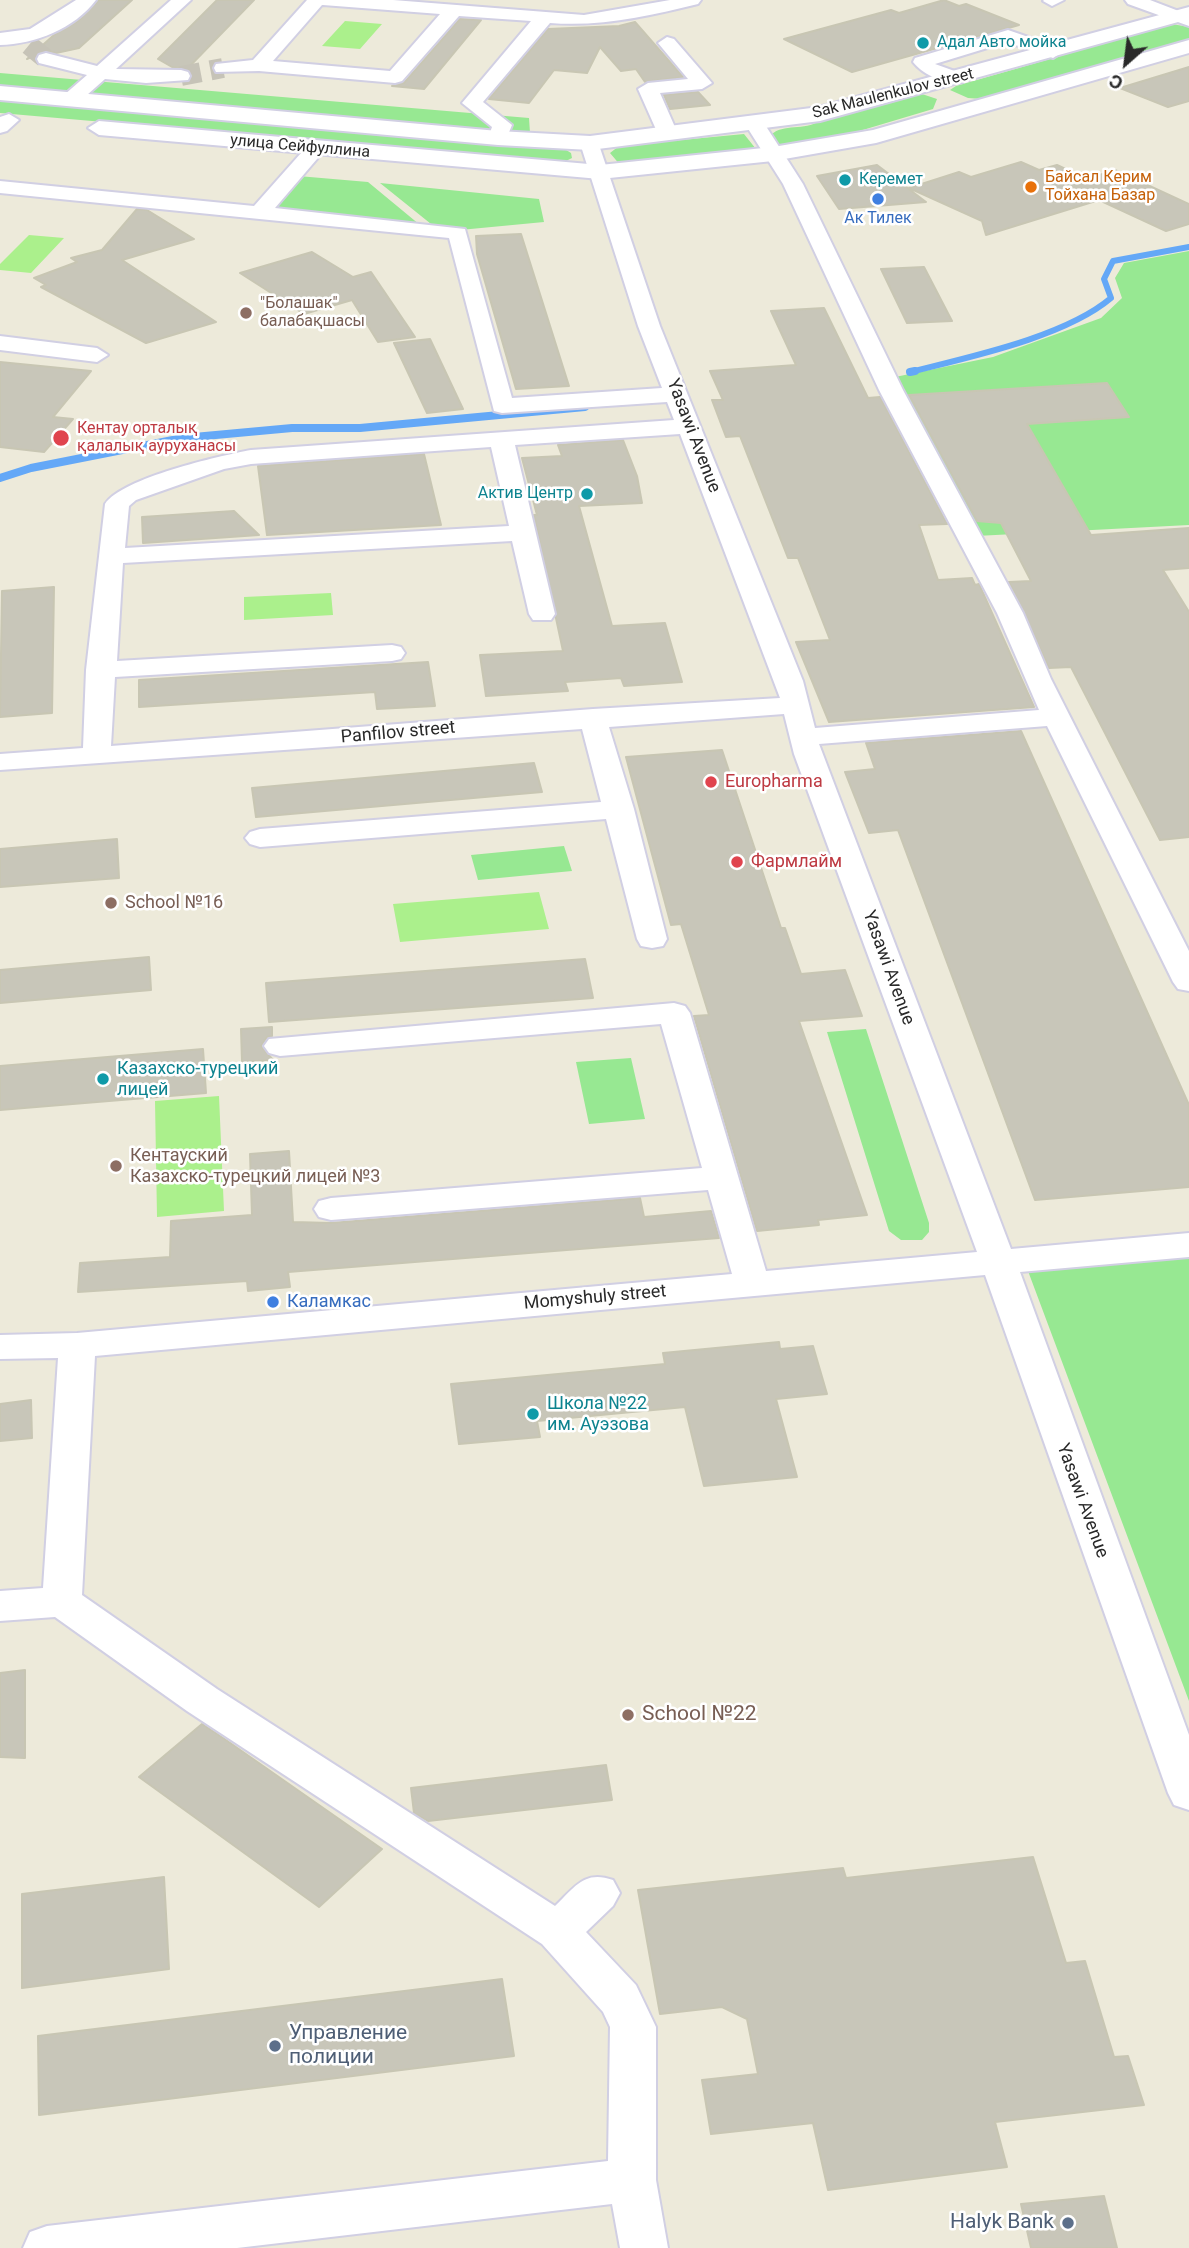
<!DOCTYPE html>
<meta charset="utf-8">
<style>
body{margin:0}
#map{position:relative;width:1189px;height:2248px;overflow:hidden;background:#edeada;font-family:Roboto,sans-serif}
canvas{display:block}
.north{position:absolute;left:1091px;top:28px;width:70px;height:70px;-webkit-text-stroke:5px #fff;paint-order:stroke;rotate:208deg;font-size:19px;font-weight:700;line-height:28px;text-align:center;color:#292929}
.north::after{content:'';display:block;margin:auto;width:24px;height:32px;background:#292929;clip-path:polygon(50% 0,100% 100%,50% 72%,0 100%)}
</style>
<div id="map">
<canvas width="1189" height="2248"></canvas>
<div class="north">С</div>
</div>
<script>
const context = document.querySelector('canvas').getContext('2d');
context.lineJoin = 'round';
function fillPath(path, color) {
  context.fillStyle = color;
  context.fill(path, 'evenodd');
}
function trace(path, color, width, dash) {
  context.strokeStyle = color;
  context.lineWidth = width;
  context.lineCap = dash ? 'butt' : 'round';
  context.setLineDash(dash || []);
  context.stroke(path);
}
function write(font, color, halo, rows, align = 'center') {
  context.font = font + ' Roboto,sans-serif';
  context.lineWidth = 5;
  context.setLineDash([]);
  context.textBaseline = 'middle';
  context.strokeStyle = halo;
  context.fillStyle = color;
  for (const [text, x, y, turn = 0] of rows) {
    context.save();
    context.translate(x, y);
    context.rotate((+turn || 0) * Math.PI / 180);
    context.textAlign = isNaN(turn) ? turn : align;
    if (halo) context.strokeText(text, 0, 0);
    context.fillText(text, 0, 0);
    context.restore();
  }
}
fillPath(new Path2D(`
 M1172,24L1189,27V39L982,99L968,98L950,90L956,86Z
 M0,73L529,118L530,133L0,86Z
 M919,93L937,99L933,109L846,135L783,146H779L771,135C783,123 805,131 819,121Z
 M0,97L563,148L571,153L572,158L564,162L0,113Z
 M744,134L756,149L621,166L610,153L619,146Z
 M298,176L368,182L420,225L270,211Z
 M380,183L539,199L544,222L460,230L436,228Z
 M1189,251V525L976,536L895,377L993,357L1101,318L1122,298L1115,278L1124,263Z
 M564,846L572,871L478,880L471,855Z
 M866,1029L929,1223V1232L922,1240H901L889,1231L827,1032Z
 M631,1058L645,1119L589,1124L576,1062Z
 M1189,1255V1701L1028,1271Z`), '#97e892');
fillPath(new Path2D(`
 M345,21L382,24L360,49L322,46Z
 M29,235L64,238L31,273L0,270V264Z
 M331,593L333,615L244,620V597Z
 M539,892L549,929L400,942L393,904Z
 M219,1096L224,1211L157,1217L155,1101Z`), '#abf08c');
trace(new Path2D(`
 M910,372C969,357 1065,337 1111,298L1104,279L1113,261L1189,247`), '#64a8f7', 6);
trace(new Path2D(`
 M910,372L915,371
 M0,478L31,468L183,438L292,428H360L585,407`), '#64a8f7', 8);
const building = new Path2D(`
 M99,0H132L79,48L56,53L45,50L27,59L54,35L78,21Z
 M217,0H254L187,69L172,67L158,59Z
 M944,0L959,6L966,4L1019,25L852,72L784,39L891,10L899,13Z
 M460,19L481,20L424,89L392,86L404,83Z
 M635,22L683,77L645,82L636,69L621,71L600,47L587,73L554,70L529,103L489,99L548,29L619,26Z
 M1189,67V101L1168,107L1120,88Z
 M698,92L710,105L670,109L664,95Z
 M1021,162L1039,170L1057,165L1087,179L1115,170L1189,204V224L1166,231L1099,200L986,235L982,221L909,188L959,172L971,177Z
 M877,165L926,202L839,209L817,176Z
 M137,209L147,210L194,239L122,260L216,322L146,343L41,287L46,285L34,278L77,262L71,258L102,250Z
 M521,234L569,386L516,389L477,254L476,236Z
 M312,252L353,277L371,272L415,337L378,342L352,300L304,314L240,273Z
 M924,267L952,321L907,323L881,269Z
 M824,308L868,398L880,397L947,524L919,525L938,580L972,578L975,585L979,584L1034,707L829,722L796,642L830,640L798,558H788L740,436L726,437L712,400H723L710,371L796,365L771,311Z
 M430,339L463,409L427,413L394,343Z
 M0,362L91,371L53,417L73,419L44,452L0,447Z
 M1107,383L1129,417L1027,424L1091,535L1189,528V568L1163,570L1189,612V837L1160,840L1071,667L1049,668L1009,582L1031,581L1001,523L977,521L909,395Z
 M623,440L637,476L642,503L579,506L612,626L665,623L682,682L624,686L621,678L565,682L568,691L486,696L480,655L563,651L534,515H537L522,458L562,456L558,445Z
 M424,454L441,525L267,535L258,466Z
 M234,511L259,535L143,543L142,517Z
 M54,587L52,713L0,717L2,591Z
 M428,662L435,706L377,709L375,692L139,707V680Z
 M1021,731L1189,1105V1187L1035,1200L898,830L869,833L845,772L875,769L866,743Z
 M722,750L781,928H785L801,974L845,970L862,1016L799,1021L867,1215L818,1220L819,1225L757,1231L694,1016L709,1015L681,924L671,925L626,757Z
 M534,763L542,792L256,817L252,788Z
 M117,839L119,878L0,887V849Z
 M149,957L151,990L0,1003V970Z
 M585,959L593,998L269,1022L266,983Z
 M272,1027V1036L267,1037L261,1046L273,1060L242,1062L241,1029Z
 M203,1049L206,1093L0,1110V1066Z
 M289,1151L293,1222L331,1223L640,1198L644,1217L711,1211L719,1238L288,1272L290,1287L248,1291L247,1281L78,1292L80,1263L170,1257L171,1221L252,1215L250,1154Z
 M779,1342L780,1349L813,1346L827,1394L776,1399L797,1477L704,1486L685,1407L537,1421L540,1437L459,1444L451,1384L665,1364L663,1353Z
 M31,1400L32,1438L0,1441V1404Z
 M25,1670V1758L0,1757V1673Z
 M202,1724L223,1738L382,1849L319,1907L139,1777Z
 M606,1765L612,1800L428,1821L414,1813L411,1788Z
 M1033,1857L1066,1963L1085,1961L1114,2057L1128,2056L1144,2105L995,2122L1007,2167L828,2190L813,2123L711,2134L702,2080L758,2074L747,2019L722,2007L660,2014L638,1890L843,1868L846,1878Z
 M164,1877L169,1969L22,1988V1894Z
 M502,1979L514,2056L39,2115L38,2036Z
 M1104,2196L1117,2248H1031L1021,2204Z`);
fillPath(building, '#c8c6b9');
trace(building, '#c8c6b3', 2);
trace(new Path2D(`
 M29,45L46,59
 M181,76L223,68`), '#c6c3b7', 20, [20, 10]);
const street = new Path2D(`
 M76,0H96C74,29 35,44 0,45V33L30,29Z
 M171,0H191L116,69L181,70L188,72L190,76L188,80L146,83L105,79L78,103H64L61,99L64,95L87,75L39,63L37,59L39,55L46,53L97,66Z
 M307,0H393L584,15L670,0H701L698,4C649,16 601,27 550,23L483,102L512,125L505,142L498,144L488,138L492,127L462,103L531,21L459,16L402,81L395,83L259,71L216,72L214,68L216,64L253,60ZM322,5H323L440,14L390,71L273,61Z
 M1064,0L1052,6L1043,1L1044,0Z
 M1125,0H1150L1189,15V26L1128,4Z
 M1008,30L1060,48L1062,52L1053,58L1007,42L935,64L963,74L965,78L963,82C947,86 923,75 913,62L915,58Z
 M667,37L674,39L712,83L702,89L660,93L678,134L668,140L658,134L638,89L648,83L688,79L658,43Z
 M9,114L19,120L7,131L0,133V117Z
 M755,118L762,120L803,184L903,390L1023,613L1051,679L1189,951V991L1178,989L1173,982L1047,726L819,744L1011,1249L1189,1233V1257L1020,1272L1189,1735V1810L1174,1805L1168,1793L985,1275L95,1356L82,1595L217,1689L555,1906C575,1887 584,1870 613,1880L620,1893L613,1906L586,1932L636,1985L656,2027V2180L668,2248H620L612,2204L237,2248H23L30,2232L47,2226L608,2161L610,2027L603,2012L542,1944L187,1711L55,1617L0,1621V1591L43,1588L58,1358L0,1359V1335L77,1333L732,1274L708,1190L331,1220L319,1217L314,1209L319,1201L331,1198L702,1168L661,1024L280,1056L269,1053L264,1046L269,1039L674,1003L685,1006L690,1013L766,1271L977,1252L794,754L784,714L609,727L634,809L667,939L663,946L652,948L641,946L637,939L606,819L260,847L250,844L245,838L250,832L260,829L601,802L582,729L0,770V754L83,748L86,670L105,504C122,478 219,456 251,450L674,420L667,402L502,413L494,411L449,238L0,193V181L254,206L309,144H323L326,148L323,152L275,208L465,229L512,398L662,388L638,326L580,143L583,139H597L660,326L803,681L815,728L1039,710L997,613L879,390L783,184L745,124ZM680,434L780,698L593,709L111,746L115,677L392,661L401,659L405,653L401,647L392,645L117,661L123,563L512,541L529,614L533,620H551L555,614L515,445ZM491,447L509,526L125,548L129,506L136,500L224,469L251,464Z
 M0,336L97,348L108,355L97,362L0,350Z`);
const secondary = new Path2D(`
 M1189,7V19L820,121L590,150L498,145L0,100V86L498,131L590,136L819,107Z
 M1189,40V53L876,143L773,161L600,179L99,135L88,128L99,121L600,165L773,147L873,130Z`);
trace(street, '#d1cfe3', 4);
trace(secondary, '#d1cfe3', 4);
fillPath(street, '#fff');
fillPath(secondary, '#fff');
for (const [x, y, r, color] of [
 [923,43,7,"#0f9aa8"],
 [845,180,7,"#0f9aa8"],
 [1031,187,7,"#e8710a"],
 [878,199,7,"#3f7fe0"],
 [246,313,7,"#8d6e63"],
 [61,438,9,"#e0444e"],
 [587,494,7,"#0f9aa8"],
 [711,782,7,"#e0444e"],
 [737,862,7,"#e0444e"],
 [111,903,7,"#8d6e63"],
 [103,1079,7,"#0f9aa8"],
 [116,1166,7,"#8d6e63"],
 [273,1302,7,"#3f7fe0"],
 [533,1414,7,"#0f9aa8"],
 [628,1715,7,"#8d6e63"],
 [275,2046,7,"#5c6f8a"],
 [1068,2223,7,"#5c6f8a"]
]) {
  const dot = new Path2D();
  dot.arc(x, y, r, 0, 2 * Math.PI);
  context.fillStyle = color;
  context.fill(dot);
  trace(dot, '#fff', 2.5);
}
write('16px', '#0d838f', '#fff', [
 ["Адал Авто мойка",937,43],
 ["Керемет",859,180],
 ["Актив Центр",573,494,"right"]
], 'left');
write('16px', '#292929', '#fff', [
 ["Sak Maulenkulov street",893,94,-14],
 ["улица Сейфуллина",300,147,5]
]);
write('16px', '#c56008', '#fff', [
 ["Байсал Керим",1045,178],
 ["Тойхана Базар",1045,196]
], 'left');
write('16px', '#366cbe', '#fff', [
 ["Ак Тилек",878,219]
]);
write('16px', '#785e54', '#fff', [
 ["\"Болашак\"",260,304],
 ["балабақшасы",260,322]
], 'left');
write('16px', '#be3a42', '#fff', [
 ["Кентау орталық",77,429],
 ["қалалық ауруханасы",77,447]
], 'left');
write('18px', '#292929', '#fff', [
 ["Yasawi Avenue",693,436,69],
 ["Panfilov street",398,733,-5],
 ["Yasawi Avenue",888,968,70],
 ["Momyshuly street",595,1298,-5],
 ["Yasawi Avenue",1082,1501,70]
]);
write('18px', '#be3a42', '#fff', [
 ["Europharma",725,782],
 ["Фармлайм",751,862]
], 'left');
write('18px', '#785e54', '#fff', [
 ["School №16",125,903],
 ["Кентауский",130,1156],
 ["Казахско-турецкий лицей №3",130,1177]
], 'left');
write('18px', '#0d838f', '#fff', [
 ["Казахско-турецкий",117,1069],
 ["лицей",117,1090],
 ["Школа №22",547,1404],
 ["им. Ауэзова",547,1425]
], 'left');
write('18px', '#366cbe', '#fff', [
 ["Каламкас",287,1302]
], 'left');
write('21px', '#785e54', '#fff', [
 ["School №22",642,1715]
], 'left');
write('21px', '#4e5e75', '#fff', [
 ["Управление",289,2034],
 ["полиции",289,2058],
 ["Halyk Bank",1054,2223,"right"]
], 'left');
</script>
